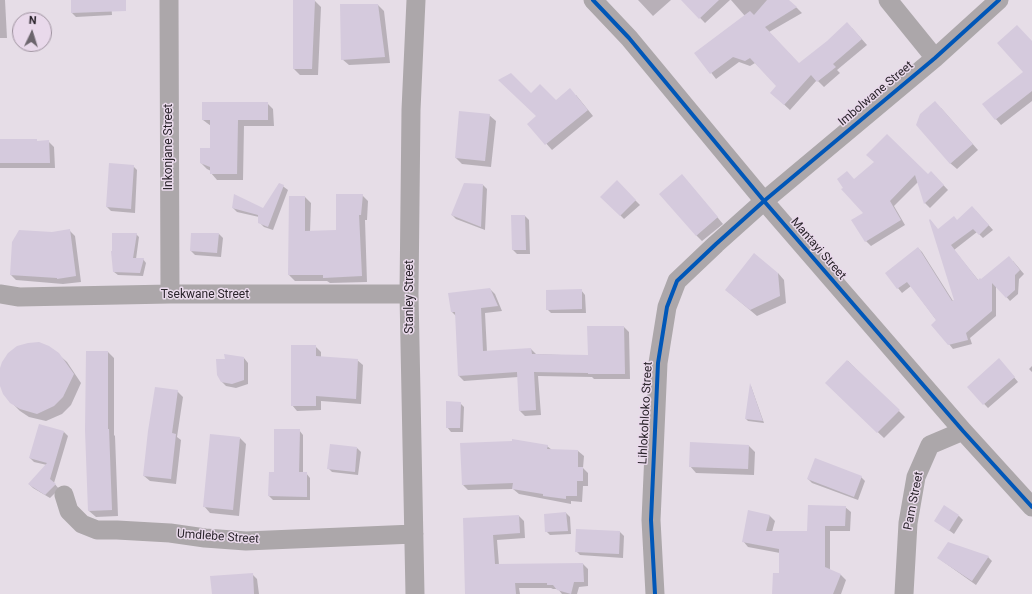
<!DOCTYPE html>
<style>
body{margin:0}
#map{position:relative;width:1032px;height:594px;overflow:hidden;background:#e6dde7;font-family:Roboto,sans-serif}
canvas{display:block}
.north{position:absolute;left:12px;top:12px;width:40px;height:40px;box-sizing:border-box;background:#e9d9eb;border:1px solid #9d919e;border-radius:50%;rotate:4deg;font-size:11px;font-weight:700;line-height:16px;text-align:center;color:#2a242b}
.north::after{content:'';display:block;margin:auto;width:14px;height:18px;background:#6c656d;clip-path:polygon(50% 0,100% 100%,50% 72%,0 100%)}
</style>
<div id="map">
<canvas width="1032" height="594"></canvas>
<div class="north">N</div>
</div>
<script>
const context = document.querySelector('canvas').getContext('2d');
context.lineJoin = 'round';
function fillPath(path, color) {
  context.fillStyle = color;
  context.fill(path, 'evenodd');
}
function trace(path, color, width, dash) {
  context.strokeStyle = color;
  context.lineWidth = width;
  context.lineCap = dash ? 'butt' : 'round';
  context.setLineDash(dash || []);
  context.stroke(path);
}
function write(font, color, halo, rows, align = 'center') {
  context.font = font + ' Roboto,sans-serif';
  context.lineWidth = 3;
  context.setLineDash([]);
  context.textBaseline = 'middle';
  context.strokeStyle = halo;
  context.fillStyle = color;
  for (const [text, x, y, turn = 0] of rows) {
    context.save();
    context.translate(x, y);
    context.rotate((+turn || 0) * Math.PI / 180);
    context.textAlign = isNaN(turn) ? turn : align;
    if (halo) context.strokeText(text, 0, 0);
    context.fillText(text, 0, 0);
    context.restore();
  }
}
fillPath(new Path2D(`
 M0,0H5L7,38H0Z
 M72,0H111L112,15L76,17L72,13Z
 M294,0L315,1L321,7L318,75H300L294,69Z
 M638,0H671L653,16Z
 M683,0H730L705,23Z
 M731,0H787L797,8L802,13L769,32L799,64L852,28L867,45L837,70L840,73L824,87L817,80L790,110L777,98V86L755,63L750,66L739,62L716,79L696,53L745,16Z
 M378,5L384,11L390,63L349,65L342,59Z
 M1032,42V101L1001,125L984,105L1025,72Z
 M531,94L556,101L576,95L593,116L552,150L529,124L537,117Z
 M203,103H267L273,109L274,126H244L243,180H217L211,173V171L207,169L201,163L211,149V126L203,120Z
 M941,108L978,150L957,169L950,163Z
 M489,115L496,121L491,167L462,164L456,158Z
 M0,140H36L38,142L48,141L54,147L55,168H0Z
 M875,162L928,176L931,172L948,190L930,208L925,203L918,182L894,206L905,225L871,246L866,241L864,213L854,180Z
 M133,166L137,170L135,213L111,211L107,207Z
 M617,182L640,205L624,219L602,197Z
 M688,182L723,224L702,241L696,235Z
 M280,184L288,190L273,230L264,227L259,222V217L237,212L233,208L263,210Z
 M483,185L487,189L485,230L456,219L452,215Z
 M362,195L368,201L367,220H365L367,282L330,283L327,281H295L289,275L305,197L311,203L310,232L337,231Z
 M976,211L993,230L983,238L977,232L954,250L979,281L1013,261L1024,274L1019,279L1018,294L1010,301L996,285V316L970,338L972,344L953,349L949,344L937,321L911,286L902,293L886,273L918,248L922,252L953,301L956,300L930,220L938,230Z
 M525,216L529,220L530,254H517L513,250Z
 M69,230L75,236L81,282L63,284L16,280L11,275L53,233Z
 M136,234L139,237L136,259H143L146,263L143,276L118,275L114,272Z
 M219,234L223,238L221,257L195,255L191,251Z
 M778,273L784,280L786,303L757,316L726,290Z
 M490,289L495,294L502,311L485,313L487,352L531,349L536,354L589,356L624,327L629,332L630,379H594L592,377L538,376L541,415L525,416L520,411L518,377L464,381L459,376L456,316L452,312Z
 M581,290L585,295L586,313H551L547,309Z
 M315,346L321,352V358L357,360L363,365L361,404L321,401V410L297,411L292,405Z
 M108,352L114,358V435L115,436L118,516L96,517L89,511Z
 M58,354L67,362L81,383L71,405L62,414L46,421L29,417L20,411L11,402L0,372Z
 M244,358L248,363V384L236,388L226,386L222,382Z
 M848,361L905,417L884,438L826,383Z
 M1003,364L1018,382L988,408L968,387Z
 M1032,366V372L1029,369Z
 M751,385V386L764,423L748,421L746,419Z
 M177,391L183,397L177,437L181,440L176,484L150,481L144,476Z
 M460,403L464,407L463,432H451L447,427Z
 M299,430L303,435V473H306L310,478V500H273L269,496L275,473Z
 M64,432L68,436L54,483L59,489L50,498L33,488L29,484L47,465L34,462L30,458Z
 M240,438L246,444L239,516L210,513L204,506Z
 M691,443L749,446L755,452L754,475L696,473L690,466Z
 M547,446L552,450L578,451L584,456L583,468L588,473V486H583L582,502L571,501V504L519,494L513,489L468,490L463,485Z
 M357,448L361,452L358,475L332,472L328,468Z
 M861,477L865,481L858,500L812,483L808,479Z
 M845,507L851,512L850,531H830V570L841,575L846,580L841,594H773L780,574V553L748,547L743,541L769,515L775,521L772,532H808Z
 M566,513L570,517L571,534L550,535L546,531Z
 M519,516L524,521L525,538L497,540L499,565L583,564L588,569V586L579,587L577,594H562L558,589H553L551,588H519L520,594H463H466L464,519Z
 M959,516L963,520L954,534L935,520Z
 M620,532L624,536L623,558L580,555L576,551Z
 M988,557L992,561L976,585L938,558Z
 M252,574L257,579L259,594H213Z`), '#0003');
fillPath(new Path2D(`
 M71,0H126V11L71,13Z
 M293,0H315L312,69H293Z
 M681,0H719L699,19Z
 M767,0H789L797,7L765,27L799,63L827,41L847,22L862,39L833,64L836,67L817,82L811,75L784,105L770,93L776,86L750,58L745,61L733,57L710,74L694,53L750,11L754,15Z
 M340,4H378L385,57L341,60Z
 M1017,25L1032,41V91L995,120L982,104L1023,72L997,43Z
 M511,73L531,93L540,84L556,100L570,88L588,110L545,145L527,124L536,116L498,80Z
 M935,101L973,144L950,164L916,125L920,114Z
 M202,102H268V120H238L237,174H210V167L200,163V148H210V120H202Z
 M459,111L490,114L485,161L455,158Z
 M887,134L928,174L931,171L944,185L924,204L915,175L890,201L901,220L865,242L851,220L863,213L841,189L843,188L837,179L847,171L854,179L874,162L866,155Z
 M0,139H37V141L49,140L50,163H0Z
 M109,163L134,165L131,209L106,207Z
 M682,174L718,217L696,236L659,194Z
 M617,180L636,200L620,216L600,197Z
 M279,183L284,185L268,227L258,223V215L232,208L234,194L263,208Z
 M464,183L483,184L481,227L451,215Z
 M336,194H363L361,215H359L362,276L323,278V275H288L289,196H305V231L336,230Z
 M972,206L989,225L979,235L973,229L951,245L978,280L980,278L981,279L1009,256L1020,270L1015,275V290L1006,298L992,283V311L966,333L968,340L948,345L931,325L936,320L907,282L897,289L885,273L918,247L952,301L954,300L929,220L930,219L938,229L954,216L957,220Z
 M511,215H525L526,250H512Z
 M70,229L76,276L57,279V278L10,275L12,242L19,230L52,232Z
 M112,233H137L133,258H144L140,273L113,272L111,251H112Z
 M191,233H219L217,253L190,251Z
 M754,253L778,273L780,296L750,310L725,290Z
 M490,288L498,306L481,308L483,351L531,348L532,354L588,355L587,326H624L625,374H588V373L534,372L536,410L519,411L517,372L458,376L455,312H451L448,293Z
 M582,289V309L546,310V290Z
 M39,342L49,346L59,353L74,374L63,397L54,406L37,414L20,409L10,403L3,394L0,386V368L2,362L8,353L17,346L28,343Z
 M291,345H316V356L358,359L356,399L316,396V406H291Z
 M86,351H108V429H109L112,510L88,511L85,430Z
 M224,354L244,357V380L232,384L221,382L217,375L216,359H225Z
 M999,358L1015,377L983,405L967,387Z
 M847,360L900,410L877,433L825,383Z
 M750,383L763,421L745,419Z
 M155,387L178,390L172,433L176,434L171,479L143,476L148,431Z
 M446,401L461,402L460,428H446Z
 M39,424L64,431L50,479L56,484L45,495L28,484L47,463L29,458Z
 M274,429H300L299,472H307V497L268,496L269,472H274Z
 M210,434L240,437L233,510L203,507Z
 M512,439L548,445L547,449L578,450V467H583V481H577V496H566V499L543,496V494L512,489L513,483L462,485L460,443L512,441Z
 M690,442L749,445L748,469L689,467Z
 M330,444L357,447L355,472L327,469Z
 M815,458L862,476L854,497L807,479Z
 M808,505L846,506L845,526H825V567L841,574L833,594H772L773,573H779V549L742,542L748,510L770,515L766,531H807Z
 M944,505L959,515L949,531L934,521Z
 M566,512L568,531L545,532L544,514Z
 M519,515L520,533L493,535L495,564L583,563L584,582H574L571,594L557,590L553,585H547V583H515L516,594H465L463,518Z
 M576,529L620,531L619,554L575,552Z
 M948,542L989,556L972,581L937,558Z
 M253,573L254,594H212L210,576Z`), '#d5cadd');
trace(new Path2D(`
 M169,0L170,294
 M593,0L629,38L764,201L963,431L1032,507
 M888,0L935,58
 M0,294L19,297L170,294H409
 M64,495L69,511L82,524L97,530H117L170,533L205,538L246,541L414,534
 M415,594L409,294L411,110L416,0
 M655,594L651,520L658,363L667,307L677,281L716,244L764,201L935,58L999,0
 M904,594L908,523L916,477L930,445L963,431`), '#aca7aa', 19);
trace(new Path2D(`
 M593,0L629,38L764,201L963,431L1032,507
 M655,594L651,520L658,363L667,307L677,281L716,244L764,201L935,58L999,0`), '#0057b8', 4);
write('12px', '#2a242b', '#e9d9eb', [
 ["Imbolwane Street",876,94,-40],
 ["Inkonjane Street",169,147,-90],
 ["Mantayi Street",818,249,49],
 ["Tsekwane Street",205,295],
 ["Stanley Street",410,297,-90],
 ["Lihlokohloko Street",646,413,-87],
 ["Pam Street",914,501,-79],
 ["Umdlebe Street",218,537,4]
]);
</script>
